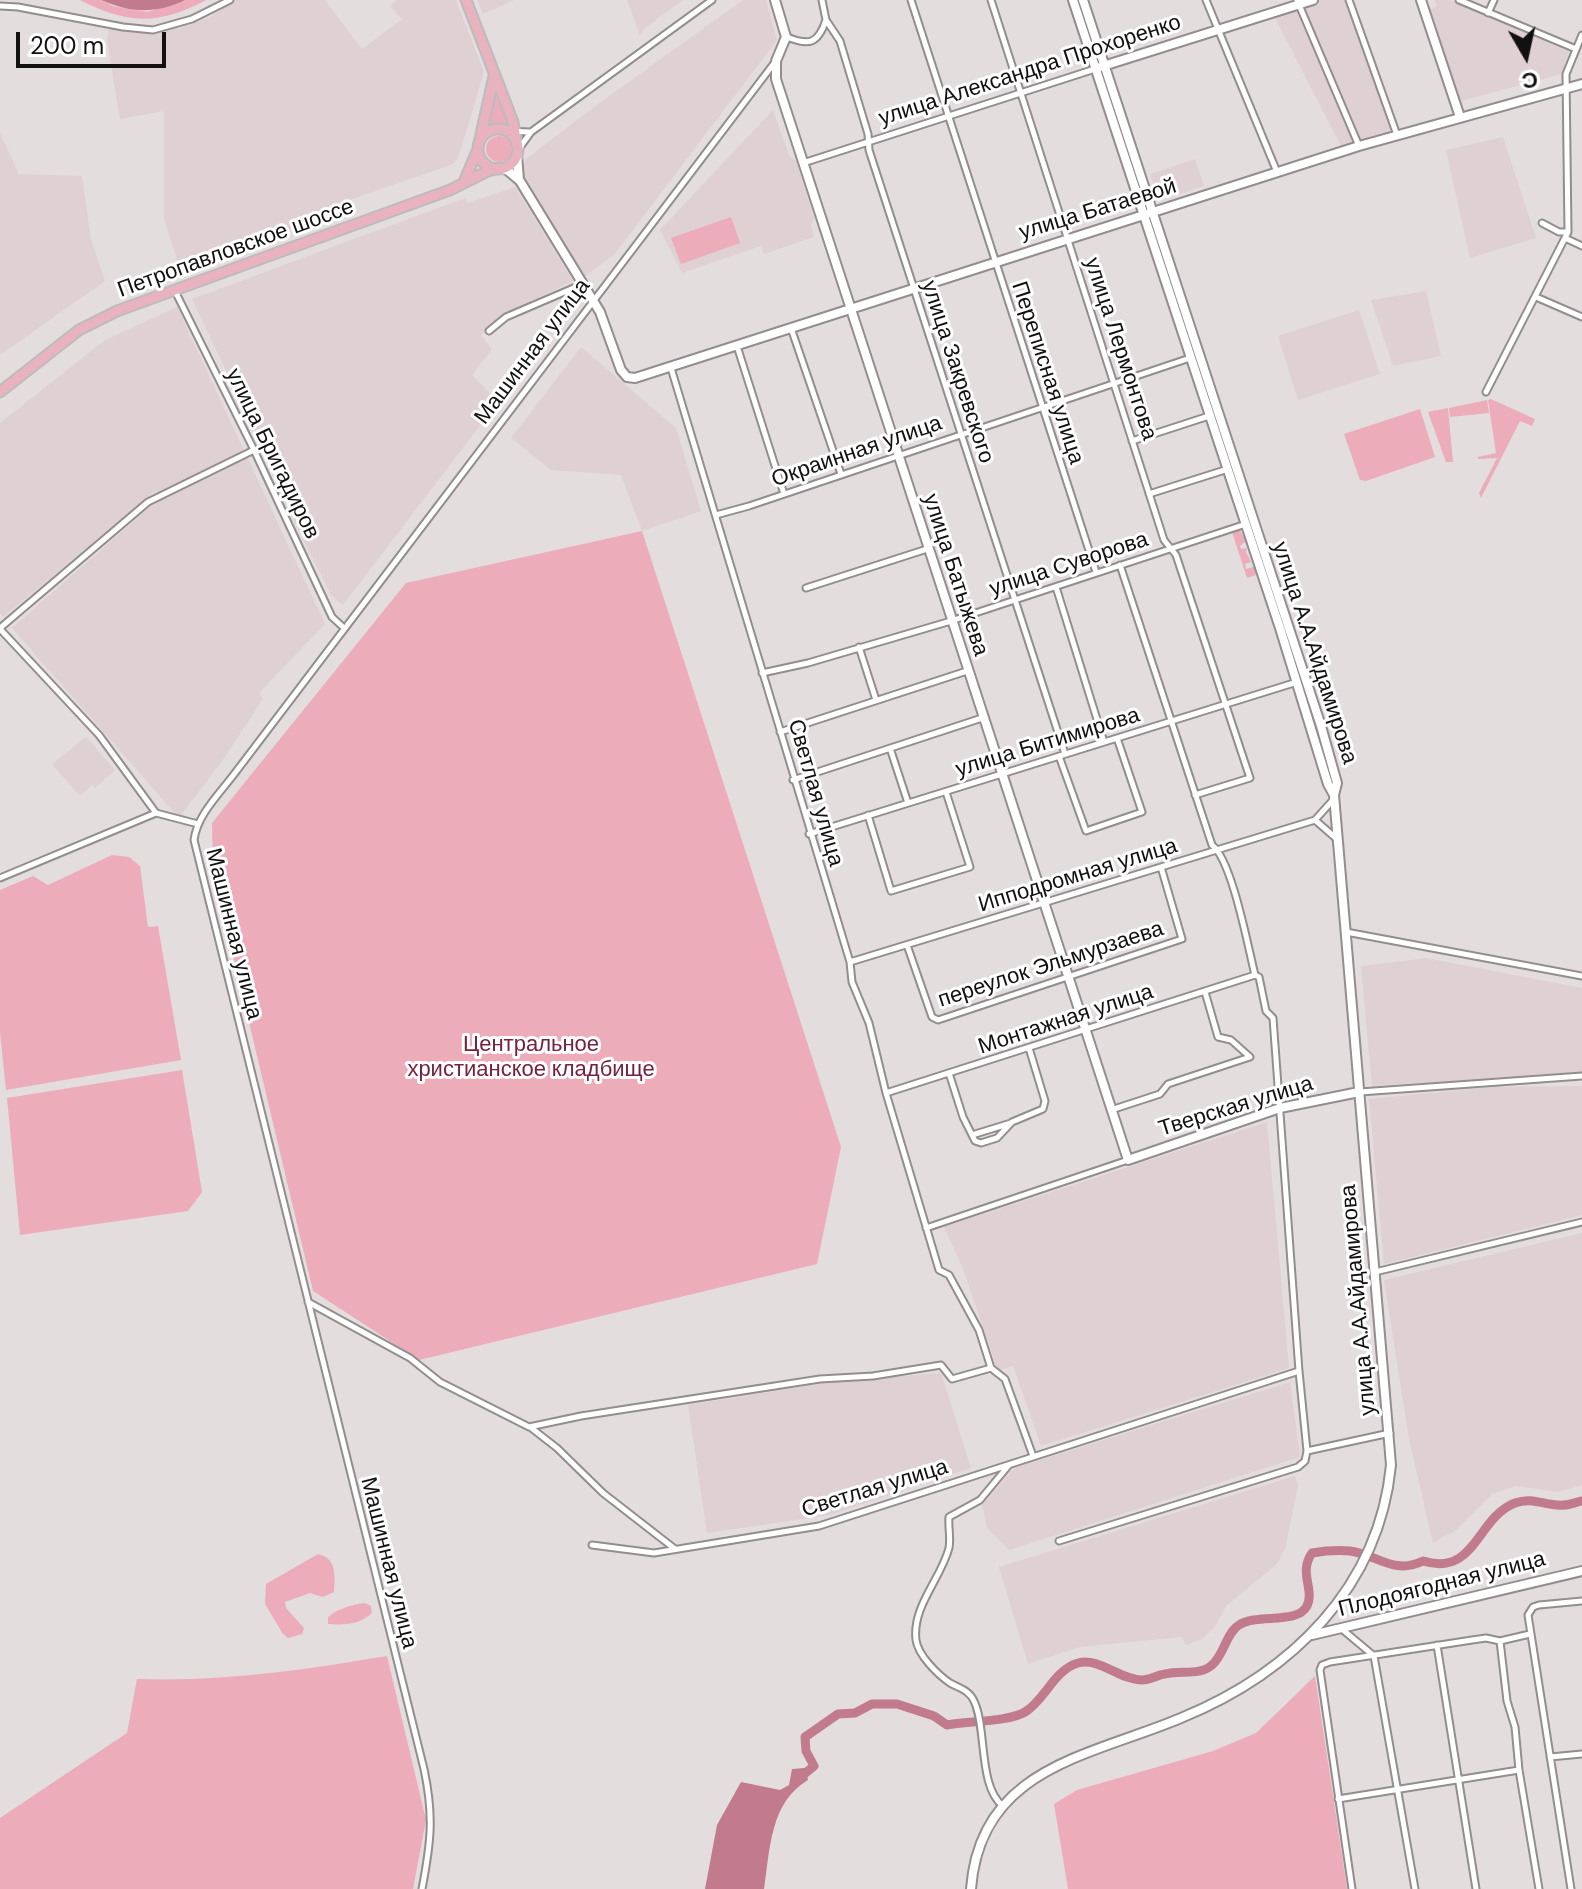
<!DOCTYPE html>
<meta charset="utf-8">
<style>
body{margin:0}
#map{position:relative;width:1582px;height:1889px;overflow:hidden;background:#e3ddde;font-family:"DM Sans",sans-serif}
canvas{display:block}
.north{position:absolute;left:1486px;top:16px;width:80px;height:80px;-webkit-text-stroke:6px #fff;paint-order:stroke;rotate:171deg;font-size:22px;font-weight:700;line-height:32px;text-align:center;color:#121010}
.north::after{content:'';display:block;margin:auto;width:28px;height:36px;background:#121010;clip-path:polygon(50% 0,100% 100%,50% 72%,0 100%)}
.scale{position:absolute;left:16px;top:32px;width:150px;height:36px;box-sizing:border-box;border:4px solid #121010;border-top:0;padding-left:10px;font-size:24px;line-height:28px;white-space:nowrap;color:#121010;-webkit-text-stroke:6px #fff;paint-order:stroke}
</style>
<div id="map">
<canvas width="1582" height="1889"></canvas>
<div class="north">С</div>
<div class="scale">200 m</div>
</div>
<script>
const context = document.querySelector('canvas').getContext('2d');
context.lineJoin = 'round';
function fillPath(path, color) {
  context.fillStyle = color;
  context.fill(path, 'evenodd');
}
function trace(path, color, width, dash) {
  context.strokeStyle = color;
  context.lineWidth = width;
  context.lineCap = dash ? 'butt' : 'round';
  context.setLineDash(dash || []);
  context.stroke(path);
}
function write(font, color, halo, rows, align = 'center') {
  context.font = font + ' "DM Sans",sans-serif';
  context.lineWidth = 6;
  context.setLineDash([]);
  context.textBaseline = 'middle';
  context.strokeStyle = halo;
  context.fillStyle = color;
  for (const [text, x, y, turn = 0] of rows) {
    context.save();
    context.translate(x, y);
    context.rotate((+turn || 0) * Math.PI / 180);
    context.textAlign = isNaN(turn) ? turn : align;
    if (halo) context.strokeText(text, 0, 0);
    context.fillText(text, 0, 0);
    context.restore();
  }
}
fillPath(new Path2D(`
 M236,0H325L362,49L402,19L390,6L397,0H456L484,72L458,158L453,164L350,200V206L277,234L274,228L257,234L258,238L252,241L250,237L240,241L241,245L226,250L224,246L178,262L164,219V111L120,119L107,40L109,27L150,32L180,28L208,18Z
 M477,0H514L483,14Z
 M627,0H683L645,28L640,36Z
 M743,0H766L777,40L614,255L584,277L524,175L523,166L526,159L598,104Z
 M1321,0H1346L1391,130L1341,146L1274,16Z
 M1435,0H1450L1569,52L1561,74L1458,102L1426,11L1437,6Z
 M773,110L789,156L796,161L814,218L811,226L814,237L764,254L761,246L682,273L660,230Z
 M0,133L19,174L82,176L91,240L105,281L0,355Z
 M1503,137L1536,238L1470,258L1446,150Z
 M1195,159L1204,186L1159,201L1150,174Z
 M515,187L573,281L500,316L481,335L492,349L472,375L498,402L343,605L331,595L288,509L291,507L192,299L465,198L467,203Z
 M1426,291L1441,356L1393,366L1371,300Z
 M177,307L325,624L259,693L263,699L222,761L179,818L12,628L158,500L157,490L3,617L0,613V423L105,340Z
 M1359,310L1380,374L1298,400L1278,336Z
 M581,347L676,428L701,511L642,531L621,475L551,470L511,438Z
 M86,737L115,770L95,788L92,785L80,796L52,764Z
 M1426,958L1582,988V1073L1372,1086L1361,966Z
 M1582,1086V1215L1384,1264L1369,1099L1493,1087Z
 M1267,1122L1289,1368L1041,1446L1013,1366L998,1371L963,1269L944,1227Z
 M1582,1233V1485L1558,1492L1516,1486L1492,1494L1456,1530L1433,1543L1409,1439L1384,1280Z
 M941,1373L971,1468L830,1515L707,1533L688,1405L833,1382Z
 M1290,1382L1300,1457L1009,1550L987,1528L982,1505L1014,1468Z
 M1295,1476L1298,1486L1285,1549L1277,1564L1226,1606L1215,1627L1202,1639L1186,1645L1182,1637L1080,1647L1028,1664L999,1567Z`), '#dfd0d3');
fillPath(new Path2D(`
 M80,0H101L113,6L147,12L185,0H206C159,25 129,25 80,0Z
 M496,96L510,125H498L486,129Z
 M486 149a13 13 0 1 1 26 0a13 13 0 1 1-26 0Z
 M731,217L740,243L681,264L671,238Z
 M1491,399L1535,419L1532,426L1520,421L1481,498L1479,493L1497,458L1478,459V457L1496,453L1488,400Z
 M1487,400L1489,413L1450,417L1449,408Z
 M1448,408L1453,462H1446L1428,412Z
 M1420,409L1435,457L1366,481L1360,480L1344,434Z
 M1239,529L1246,541L1240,546L1241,549L1247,548L1246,552L1251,562L1245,564L1246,569L1254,567L1256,575L1247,578L1232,532Z
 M642,531L841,1147L817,1264L419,1360L313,1291L213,871L212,823L406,583Z
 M112,855L129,857L140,866L148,927L158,926L181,1060L6,1090L0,1032V890L33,876L48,885Z
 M182,1070L202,1192L188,1211L20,1235L7,1098Z
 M318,1554C337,1558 335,1577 334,1592L323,1597L310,1593L285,1602L286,1608L304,1628L302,1634L288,1638L283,1634L265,1604L266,1584Z
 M365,1603L371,1606L372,1613C359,1625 344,1625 328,1624V1617C338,1608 352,1605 365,1603Z
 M387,1656L426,1820L413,1889H0V1818L127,1733L137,1679C221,1682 304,1670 387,1656Z
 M1315,1676L1347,1889H1068L1054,1804L1077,1790L1213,1751L1256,1733Z`), '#ecacba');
fillPath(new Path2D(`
 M101,0H185C156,14 130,13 101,0Z
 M805,1768L808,1780C770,1802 770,1850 764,1889H705L717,1825L741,1782L780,1790L789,1785L792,1769Z`), '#c27b8c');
trace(new Path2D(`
 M797,1780L814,1766L806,1751L805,1737L838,1714L855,1713L872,1704H897L934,1716L947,1725C968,1721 1008,1722 1025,1712C1045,1700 1054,1670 1078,1663C1099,1657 1120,1680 1142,1680C1150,1680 1157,1675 1165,1674C1180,1670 1200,1676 1212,1665C1224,1655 1226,1633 1239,1625C1257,1613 1297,1625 1307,1606C1315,1589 1298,1573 1312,1553C1324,1551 1337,1550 1350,1551C1378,1555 1394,1575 1423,1561C1476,1577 1476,1518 1515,1503C1533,1496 1547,1507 1564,1505C1570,1505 1576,1502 1582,1501`), '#c27b8c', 9);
const street = new Path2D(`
 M822,0L826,20L840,41L868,134L869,150L1065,754
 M911,0L1096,572
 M991,0L1164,540L1176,555L1250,778L1195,795
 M1206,0L1277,172
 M1297,0L1359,146
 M1349,0L1397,135
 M1459,0L1576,49
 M0,6L18,7L123,27L153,30L192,19L230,0
 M1488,13L1494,0
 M787,37C809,46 818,44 826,20
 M506,131L530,132
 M518,150L531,132L712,0
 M803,163L1095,69
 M1542,223L1559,232H1568
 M1565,238L1582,246
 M175,291L254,450L332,617L344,628
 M1536,297L1582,317
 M791,328L841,474
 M489,331L506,317L583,284
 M737,346L784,494
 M671,368L850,962L852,982L869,1023L886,1093L939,1270L949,1275L979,1330L991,1368L1005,1379L1033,1456
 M1486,392L1568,232L1566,74L1582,35
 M1132,441L1209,416
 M1149,494L1228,469
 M716,515L749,506L1190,358
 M1120,565L1212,845C1232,860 1248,947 1255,975L1259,977L1266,1011L1273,1018L1299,1371L1307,1451L1390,1433
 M1056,587L1104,742
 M806,588L927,549
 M0,628L148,502L254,450
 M0,629L99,735L156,813L198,824
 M859,647L876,700
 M762,673L808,663L951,621L1246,524
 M780,732L967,671
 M890,748L908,803
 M1059,756L1086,831L1142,812L1117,738
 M793,780L982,718
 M868,815L891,891L970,867L946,792
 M1315,820L1338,840
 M809,834L1297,682
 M0,878L156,813
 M1346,932L1582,976
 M907,945L932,1017L938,1020L1182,939L1161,867
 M850,962L1315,820L1333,800
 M949,1073L963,1117L975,1141L981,1143L997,1138L1012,1122L1043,1109L1045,1101L1029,1048
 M1360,1092L1582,1076
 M886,1093L1255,975
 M1111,1110L1160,1094L1168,1084L1250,1057L1231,1040L1218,1037L1205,992
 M972,1135L1011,1123
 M926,1228L1128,1160
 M1375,1272L1582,1222
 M308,1302L410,1358L440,1382L529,1427L581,1416L820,1379L873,1376L941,1365L952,1379L991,1368
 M530,1427L557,1448L603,1493L675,1549
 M1059,1541L1298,1467L1305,1461L1307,1451
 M592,1545L654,1553L819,1526L1299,1371
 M1343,1630L1374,1656L1415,1889
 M1500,1641L1507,1701L1515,1727L1519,1770L1539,1889
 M1437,1645L1476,1889
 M1550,1757L1582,1754
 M1338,1799L1519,1770
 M1003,1806C978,1787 987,1728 974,1701C969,1690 959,1688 950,1683C937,1674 918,1655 916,1640C912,1606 941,1579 949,1548C951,1538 948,1527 949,1517L980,1500L1009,1465
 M422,1889C431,1842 434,1816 424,1769L194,840C197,815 220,793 235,773L775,62
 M1352,1889L1320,1670L1322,1665L1330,1662L1472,1640L1486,1638L1500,1641L1530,1634
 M1571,1889L1528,1615L1533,1607L1539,1605L1582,1601`);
const secondary = new Path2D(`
 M775,0L786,37L776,61V79L1128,1160L1280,1108L1359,1092
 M1073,0L1280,628L1328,784L1334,795
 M1421,0L1460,117
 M1100,67L1313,0
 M517,155L519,180
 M499,168L507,170L520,181L600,312L621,370L627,377L635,378L1359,146L1582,84
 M1312,1635L1582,1571
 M971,1889C980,1767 1091,1756 1181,1718C1291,1673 1379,1588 1391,1465L1334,795L1337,783L1321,726L1083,0`);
const primary = new Path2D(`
 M466,0L513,122L517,145
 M478 149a20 20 0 1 1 40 0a20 20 0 1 1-40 0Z
 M480,139L494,76
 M464,182L478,149
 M0,392L79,330L117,311L450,190L488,171L499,168`);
trace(street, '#938d8e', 9);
trace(secondary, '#938d8e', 12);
trace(primary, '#bdbcbc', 13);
trace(street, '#fff', 5);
trace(secondary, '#fff', 8);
trace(primary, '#e8b2bf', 9);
write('22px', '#121010', '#fff', [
 ["улица Александра Прохоренко",1030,71,-18],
 ["улица Батаевой",1098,210,-17],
 ["Петропавловское шоссе",236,249,-20],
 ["улица Лермонтова",1120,349,72],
 ["Машинная улица",533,352,-53],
 ["улица Закревского",957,372,72],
 ["Переписная улица",1047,373,72],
 ["Окраинная улица",857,452,-19],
 ["улица Бригадиров",272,454,64],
 ["улица Суворова",1069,565,-18],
 ["улица Батыжева",955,575,72],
 ["улица А.А.Айдамирова",1314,653,72],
 ["улица Битимирова",1048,743,-17],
 ["Светлая улица",815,793,74],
 ["Ипподромная улица",1078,876,-17],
 ["Машинная улица",233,934,76],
 ["переулок Эльмурзаева",1051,965,-18],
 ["Монтажная улица",1066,1020,-18],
 ["Тверская улица",1236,1107,-17],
 ["улица А.А.Айдамирова",1359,1300,-95],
 ["Светлая улица",875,1489,-17],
 ["Машинная улица",388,1563,76],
 ["Плодоягодная улица",1442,1585,-14]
]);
write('22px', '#76213d', '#fff', [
 ["Центральное",531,1045],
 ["христианское кладбище",531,1070]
]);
</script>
